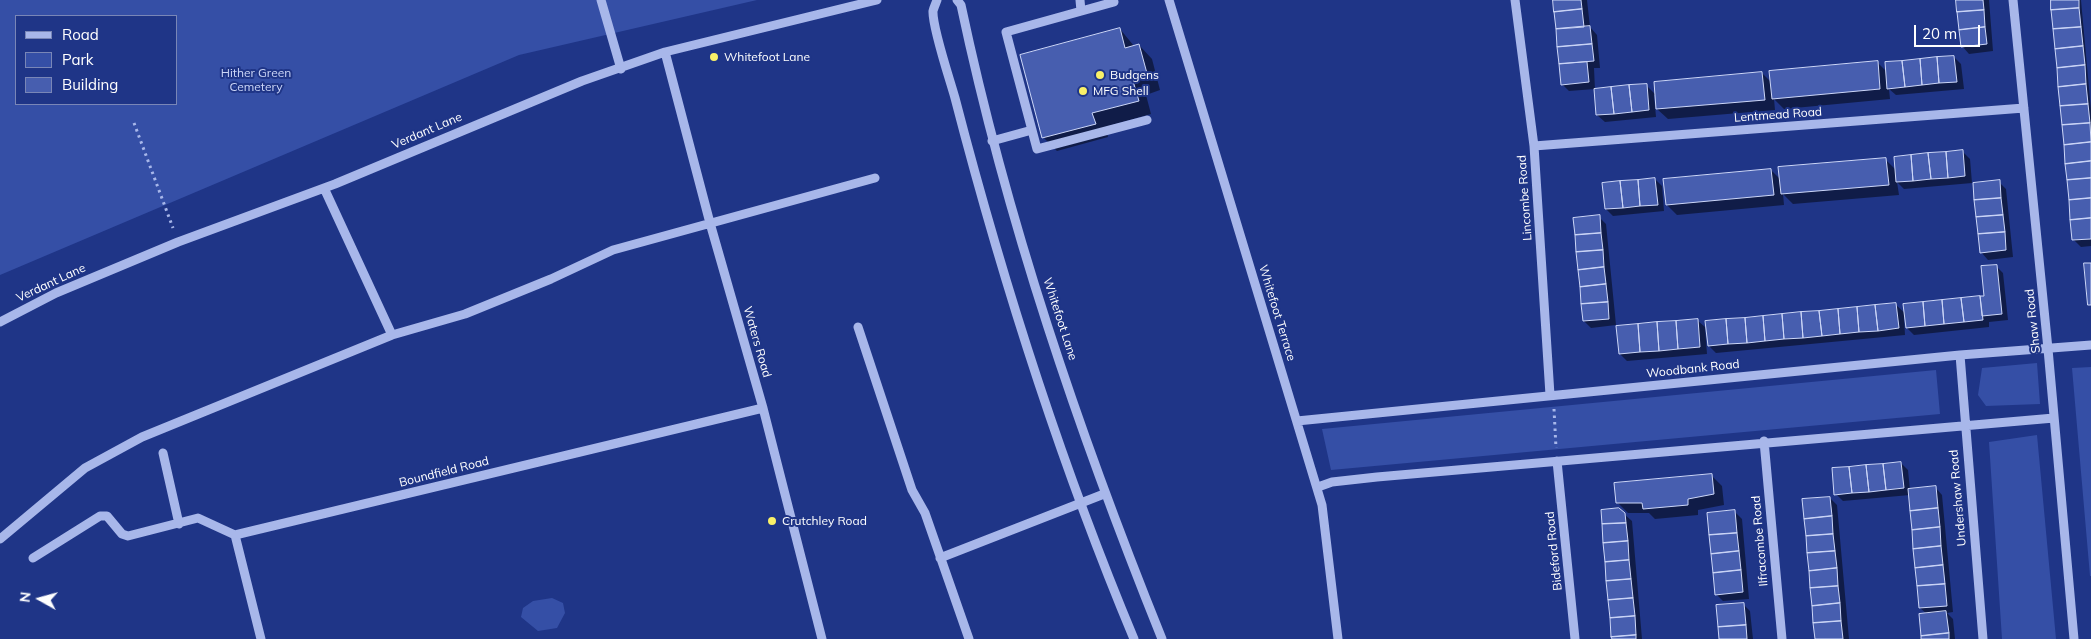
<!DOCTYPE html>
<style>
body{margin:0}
#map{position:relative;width:2091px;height:639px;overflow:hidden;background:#1f3587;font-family:Mulish,sans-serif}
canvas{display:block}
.legend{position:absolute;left:15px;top:15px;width:162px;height:90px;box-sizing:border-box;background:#1f3587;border:1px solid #7986b7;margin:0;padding:6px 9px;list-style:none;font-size:15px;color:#fff}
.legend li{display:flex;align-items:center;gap:10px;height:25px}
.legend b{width:25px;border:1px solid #7986b7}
.north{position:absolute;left:15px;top:574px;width:50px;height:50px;-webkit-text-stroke:4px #1f3587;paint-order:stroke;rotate:277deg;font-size:14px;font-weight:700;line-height:20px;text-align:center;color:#fff}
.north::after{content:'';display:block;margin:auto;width:18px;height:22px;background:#fff;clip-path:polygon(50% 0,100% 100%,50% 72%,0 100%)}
.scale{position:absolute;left:1914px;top:25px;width:66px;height:22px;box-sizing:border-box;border:2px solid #fff;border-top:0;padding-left:6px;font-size:15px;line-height:18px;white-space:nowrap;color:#fff;-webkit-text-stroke:4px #1f3587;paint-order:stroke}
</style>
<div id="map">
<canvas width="2091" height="639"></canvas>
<ul class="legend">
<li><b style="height:6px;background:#a8b7ea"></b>Road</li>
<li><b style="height:14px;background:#354fa6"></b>Park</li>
<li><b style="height:14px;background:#475eaf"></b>Building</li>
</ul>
<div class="north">N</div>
<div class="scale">20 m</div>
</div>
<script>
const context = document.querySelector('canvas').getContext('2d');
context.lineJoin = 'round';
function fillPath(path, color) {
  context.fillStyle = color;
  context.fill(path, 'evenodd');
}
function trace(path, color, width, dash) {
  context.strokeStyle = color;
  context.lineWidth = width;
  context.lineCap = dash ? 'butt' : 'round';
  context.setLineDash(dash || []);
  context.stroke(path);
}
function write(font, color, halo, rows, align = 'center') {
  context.font = font + ' Mulish,sans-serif';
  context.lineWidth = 4;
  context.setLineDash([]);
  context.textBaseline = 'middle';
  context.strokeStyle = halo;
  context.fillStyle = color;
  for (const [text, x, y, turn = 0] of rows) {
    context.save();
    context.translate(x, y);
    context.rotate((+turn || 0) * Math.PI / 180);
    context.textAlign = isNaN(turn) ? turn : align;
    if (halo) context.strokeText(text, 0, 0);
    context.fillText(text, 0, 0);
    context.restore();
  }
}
fillPath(new Path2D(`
 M0,0H757L519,55L0,275ZM16,16H176V104H16Z
 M2037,363L2040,404L1986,406L1978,395L1982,368Z
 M2091,367V576H2090L2072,368Z
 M1936,370L1940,414L1331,470L1322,429Z
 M2037,435L2056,639H2002L1989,442Z
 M552,598L563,603L565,613L557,628L538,631L521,617L523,608L533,601Z`), '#354fa6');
fillPath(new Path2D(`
 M1555,0H1587L1590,27L1597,35L1600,68H1594L1595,90L1646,85L1656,95L1762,73L1772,83L1877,62L1887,72L1954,57L1961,64L1964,89L1896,95L1889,89L1890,99L1784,109L1774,99L1775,110L1668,119L1657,109L1656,95H1654L1656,117L1605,122L1597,115L1595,89L1569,91L1562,84Z
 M1957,0H1989L1993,51L1969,54L1962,46Z
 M2052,0H2081L2091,110V246L2081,247L2074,240Z
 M1120,29L1134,46L1139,45L1152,59L1160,90L1146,95L1151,114L1105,127L1108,137L1057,151L1044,138L1021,56Z
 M1963,152L1970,159L1972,183L1904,189L1897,182L1899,195L1793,204L1783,194L1784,205L1677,215L1667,205L1771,170L1781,180L1885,159L1896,170Z
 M1655,179L1662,186L1664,211L1613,216L1606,209Z
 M1999,182L2006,189L2013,257L1988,260L1981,252Z
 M1599,217L1606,224L1616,325L1591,328L1584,321Z
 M1996,266L2003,273L2008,320L1989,322V327L1914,335L1907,328L1906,318H1904L1905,335L1716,353L1709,346L1896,305L1906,314L1986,297Z
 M1697,320L1705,327L1707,354L1627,361L1620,354Z
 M1901,463L1908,470L1910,490L1935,487L1942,495L1953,612L1947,613L1953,619L1955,639H1922L1927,614L1920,608L1910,495L1843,501L1836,494Z
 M1712,476L1722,486L1724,505L1698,510V515L1655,519L1649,513H1628L1617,502Z
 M1830,498L1837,505L1849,639H1816Z
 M1735,512L1742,519L1749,599L1723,601L1716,594Z
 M1624,514L1632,521L1642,639H1613Z
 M1743,604L1750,611L1753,639H1721Z`), '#0007');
const building = new Path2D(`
 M1553,0H1581L1582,9L1554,12Z
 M1956,0H1983L1984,10L1957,12Z
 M2051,0H2079V8L2051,10Z
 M2079,8L2081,27L2053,29L2051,10Z
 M1582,9L1584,27L1556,29L1554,12Z
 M1984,10L1985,27L1959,30L1957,12Z
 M1590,26L1592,44L1557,47L1556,29Z
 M1985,27L1987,44L1961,47L1959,30Z
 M2081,27L2083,46L2055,49L2053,29Z
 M1120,28L1125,48L1139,44L1148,77L1133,81L1139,101L1092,113L1096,124L1042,138L1020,55Z
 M1592,44L1594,61L1559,64L1557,47Z
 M2083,46L2085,65L2057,68L2055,49Z
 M1954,56L1957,82L1939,83L1937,57Z
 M1937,57L1939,83L1922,85L1920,59Z
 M1920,59L1922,85L1905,87L1902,61Z
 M1878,61L1880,89L1772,99L1769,71Z
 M1902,61L1905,87L1887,89L1885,62Z
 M1587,62L1589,82L1561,85L1559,64Z
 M2085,65L2086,84L2058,87L2057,68Z
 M1762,72L1765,100L1656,109L1654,82Z
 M1647,84L1649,110L1632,112L1629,85Z
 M2086,84L2088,104L2060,106L2058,87Z
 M1629,85L1632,112L1614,114L1611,87Z
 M1611,87L1614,114L1596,115L1594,89Z
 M2088,104L2090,123L2062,125L2060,106Z
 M2090,123L2091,142L2064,145L2062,125Z
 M2091,142V161L2065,164L2064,145Z
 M1963,150L1965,176L1948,178L1946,152Z
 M1946,152L1948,178L1931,179L1928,153Z
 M1928,153L1931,179L1913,181L1911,155Z
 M1911,155L1913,181L1896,182L1894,157Z
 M1886,158L1889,185L1781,194L1778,167Z
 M2091,161V178L2067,180L2065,164Z
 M1771,169L1774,195L1666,205L1663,179Z
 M1655,178L1658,205L1640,206L1638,180Z
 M2091,178V198L2069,200L2067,180Z
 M1638,180L1640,206L1623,208L1620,181Z
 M2000,180L2001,198L1974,200L1973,183Z
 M1620,181L1623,208L1605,209L1602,183Z
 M2001,198L2003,215L1976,217L1974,200Z
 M2091,198V218L2070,220L2069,200Z
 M1600,215L1601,233L1575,235L1573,218Z
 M2003,215L2005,232L1978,234L1976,217Z
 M2091,218V239L2072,240L2070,220Z
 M2005,232L2006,250L1980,253L1978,234Z
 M1601,233L1603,250L1576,252L1575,235Z
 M1603,250L1604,267L1578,270L1576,252Z
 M2084,263H2091V305H2088Z
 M1997,265L2002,314L1982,316L1980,296H1984L1981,266Z
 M1604,267L1606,284L1580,287L1578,270Z
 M1606,284L1608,302L1581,304L1580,287Z
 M1980,296L1983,320L1964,322L1961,298Z
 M1961,298L1964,322L1944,324L1942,300Z
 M1942,300L1944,324L1925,326L1923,302Z
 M1608,302L1609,319L1583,321L1581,304Z
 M1923,302L1925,326L1906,328L1903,304Z
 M1896,303L1899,328L1878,331L1875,305Z
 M1875,305L1878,331L1859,332L1857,307Z
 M1857,307L1859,332L1840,334L1838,309Z
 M1838,309L1840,334L1822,336L1819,311Z
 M1819,311L1822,336L1803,338L1801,312Z
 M1801,312L1803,338L1784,339L1782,314Z
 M1782,314L1784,339L1765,341L1763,316Z
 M1763,316L1765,341L1747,343L1745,318Z
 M1745,318L1747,343L1728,344L1726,319Z
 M1698,319L1700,347L1678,349L1676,321Z
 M1726,319L1728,344L1708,346L1705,321Z
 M1676,321L1678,349L1659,351L1657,322Z
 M1657,322L1659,351L1640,352L1638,324Z
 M1638,324L1640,352L1619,354L1616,326Z
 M1901,462L1904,488L1886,490L1883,464Z
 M1883,464L1886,490L1869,492L1866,465Z
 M1866,465L1869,492L1852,493L1849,467Z
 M1849,467L1852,493L1834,495L1832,468Z
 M1712,474L1714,494L1688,499V505L1643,509L1642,503H1616L1614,483Z
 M1936,486L1938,508L1910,511L1908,489Z
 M1830,497L1832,516L1804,519L1802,499Z
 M1619,508L1625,513L1626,523L1602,524L1601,510Z
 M1938,508L1940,527L1912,530L1910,511Z
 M1735,510L1737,533L1709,535L1707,513Z
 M1832,516L1833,534L1806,536L1804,519Z
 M1626,523L1628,541L1603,543L1602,524Z
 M1940,527L1941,546L1913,549L1912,530Z
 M1737,533L1739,551L1711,554L1709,535Z
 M1833,534L1835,551L1807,553L1806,536Z
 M1628,541L1629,560L1605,562L1603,543Z
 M1941,546L1943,565L1915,568L1913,549Z
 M1739,551L1741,570L1713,573L1711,554Z
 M1835,551L1837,568L1809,571L1807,553Z
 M1629,560L1631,579L1606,581L1605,562Z
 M1943,565L1945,584L1917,586L1915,568Z
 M1837,568L1838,586L1810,588L1809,571Z
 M1741,570L1743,592L1715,595L1713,573Z
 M1631,579L1633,598L1608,600L1606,581Z
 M1945,584L1947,606L1919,608L1917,586Z
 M1838,586L1840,603L1812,606L1810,588Z
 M1633,598L1635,616L1610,618L1608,600Z
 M1744,603L1746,625L1718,627L1716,605Z
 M1840,603L1841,621L1813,623L1812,606Z
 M1946,611L1949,633L1921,636L1919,614Z
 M1635,616L1636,635L1611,637L1610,618Z
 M1841,621L1843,639H1815L1813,623Z
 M1746,625L1747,639H1719L1718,627Z
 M1949,633V639H1921V636Z
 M1636,635V639H1612L1611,637Z`);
fillPath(building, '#475eaf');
trace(building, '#cdd7f8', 1);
trace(new Path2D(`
 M134,123L173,228
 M1554,409L1556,448`), '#a8b7ea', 3, [2.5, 4]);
trace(new Path2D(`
 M601,0L621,69
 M937,0C936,3 934,7 933,11C932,27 950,80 955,98C1002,279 1062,467 1134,639
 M957,0L961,5C1007,222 1079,433 1162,639
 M1080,0L1081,11
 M1169,0L1322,505L1338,639
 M1515,0L1534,146L1550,395
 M2013,0L2048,349L2074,639
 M1114,2L1006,32L1037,149L1147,120
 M665,52L710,223L763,408L822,639
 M992,141L1032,130
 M1534,146L2024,108
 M324,188L392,335
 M0,322L56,293L178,242L335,184L582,81L665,52L877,0
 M858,327L912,490L925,513L969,639
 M1960,355L1983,639
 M1297,421L1960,355L2091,345
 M1764,441L1782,639
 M163,453L179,524
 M1557,461L1575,639
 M1318,487L1332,482L1377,477L2054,418
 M0,539L85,468L142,437L392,335L465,314L551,279L613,250L875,178
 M33,558L100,516H107L122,534L128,536L198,518L235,535
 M940,558L1104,494
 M261,639L235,535L763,408`), '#a8b7ea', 9);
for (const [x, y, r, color] of [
 [714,57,5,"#f9f068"],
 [1100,75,5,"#f9f068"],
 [1083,91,5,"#f9f068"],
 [772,521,5,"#f9f068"]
]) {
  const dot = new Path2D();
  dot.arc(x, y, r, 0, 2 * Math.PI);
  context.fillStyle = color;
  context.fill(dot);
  trace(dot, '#1f3587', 2);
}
write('12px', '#fff', '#1f3587', [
 ["Whitefoot Lane",724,57],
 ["Budgens",1110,75],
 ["MFG Shell",1093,91],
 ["Crutchley Road",782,521]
], 'left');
write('12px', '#cdd7f8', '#1f3587', [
 ["Hither Green",256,73],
 ["Cemetery",256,87]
]);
write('12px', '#fff', '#1f3587', [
 ["Lentmead Road",1778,115,-4],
 ["Verdant Lane",427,131,-23],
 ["Lincombe Road",1525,198,-94],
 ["Verdant Lane",51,283,-25],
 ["Whitefoot Terrace",1277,313,73],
 ["Whitefoot Lane",1060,319,72],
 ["Shaw Road",2033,321,-96],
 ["Waters Road",757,342,74],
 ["Woodbank Road",1693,369,-6],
 ["Boundfield Road",444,472,-14],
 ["Undershaw Road",1958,498,-95],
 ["Ilfracombe Road",1760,541,-95],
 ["Bideford Road",1554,551,-96]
]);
</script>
